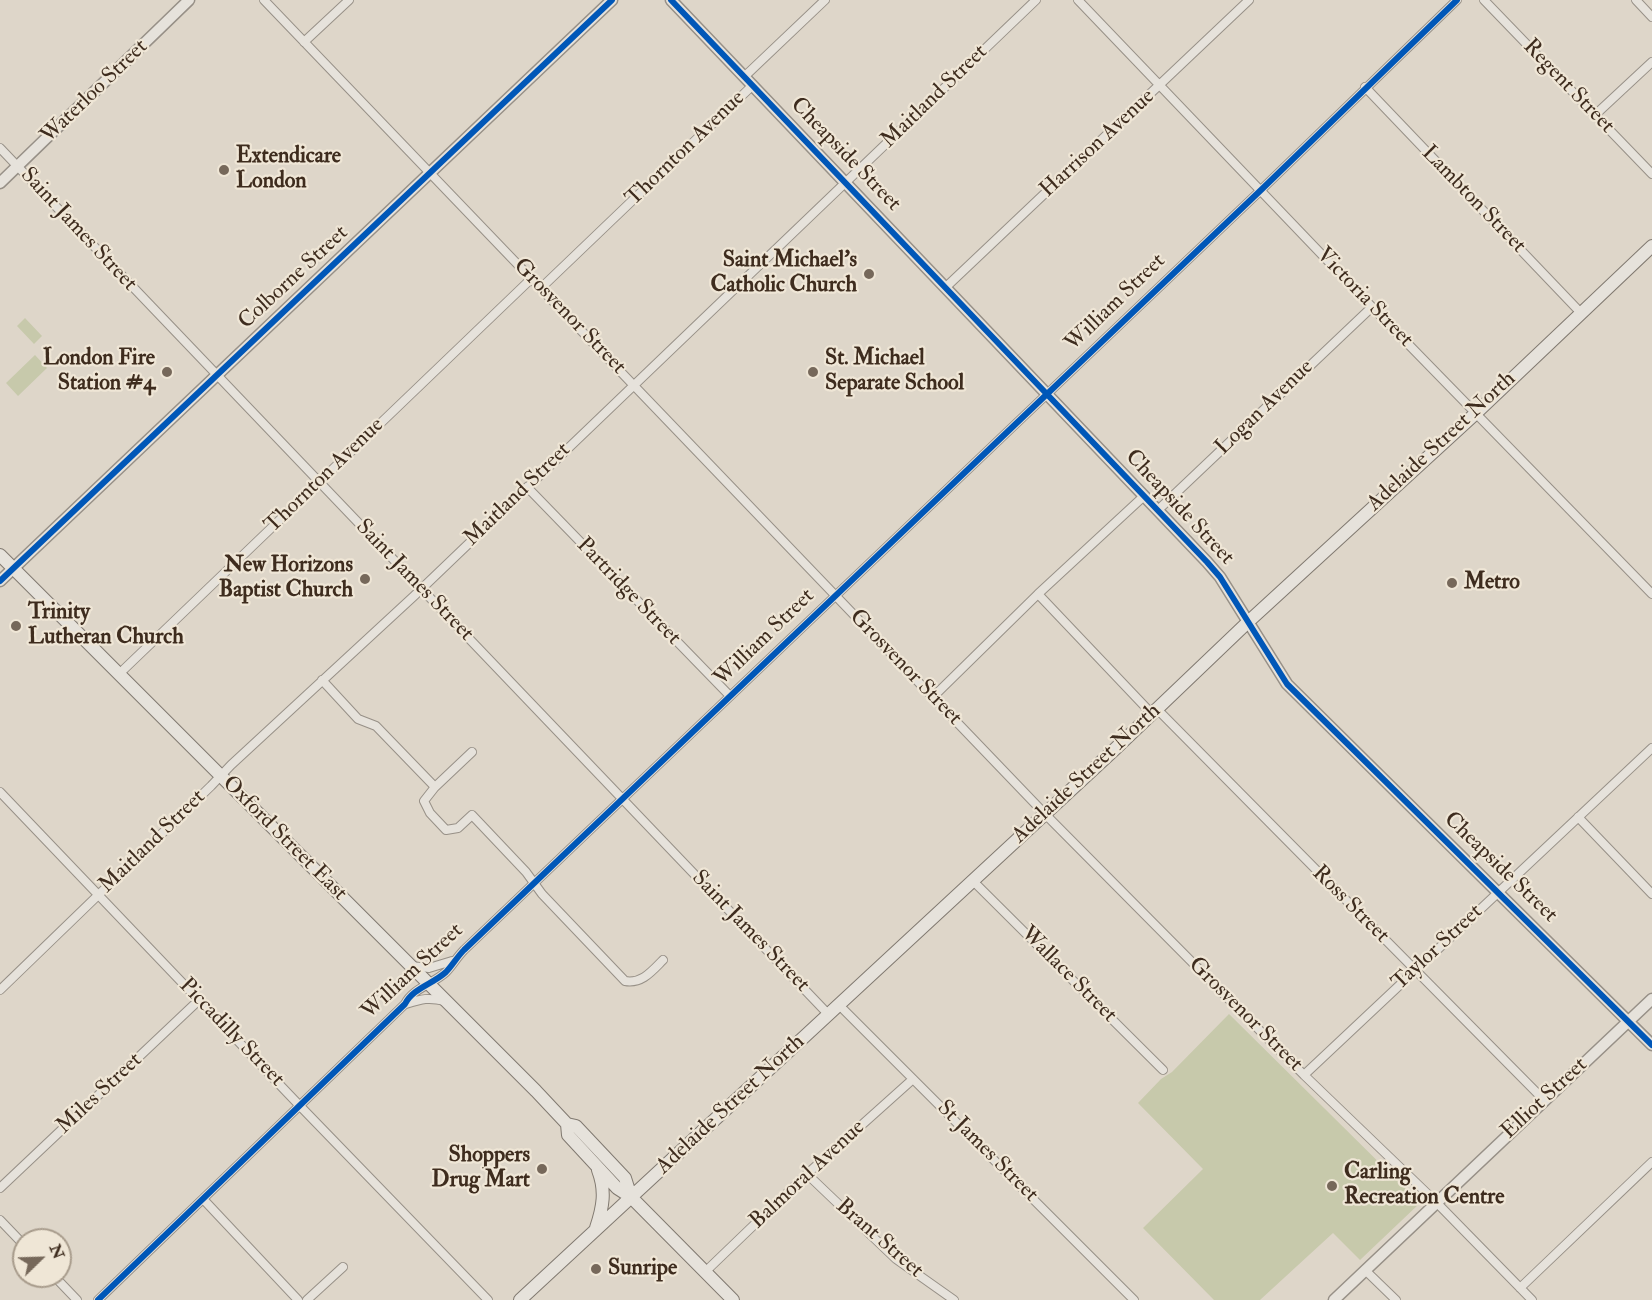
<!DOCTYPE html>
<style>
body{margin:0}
#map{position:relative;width:1652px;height:1300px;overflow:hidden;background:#ded6c9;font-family:"IM FELL Double Pica",serif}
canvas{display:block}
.north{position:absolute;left:12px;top:1228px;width:60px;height:60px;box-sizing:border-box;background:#efe6d6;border:2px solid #a89c8c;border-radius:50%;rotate:67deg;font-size:16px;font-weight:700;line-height:24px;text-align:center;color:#3e2c1e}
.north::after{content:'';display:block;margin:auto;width:21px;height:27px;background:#76685a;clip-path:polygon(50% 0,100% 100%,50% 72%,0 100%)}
</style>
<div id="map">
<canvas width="1652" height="1300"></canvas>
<div class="north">N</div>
</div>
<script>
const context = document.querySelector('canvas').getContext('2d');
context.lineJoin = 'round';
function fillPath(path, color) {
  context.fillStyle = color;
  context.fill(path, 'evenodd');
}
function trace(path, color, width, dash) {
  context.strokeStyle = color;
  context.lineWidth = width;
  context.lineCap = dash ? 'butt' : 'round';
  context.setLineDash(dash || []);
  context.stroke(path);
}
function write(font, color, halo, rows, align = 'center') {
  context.font = font + ' "IM FELL Double Pica",serif';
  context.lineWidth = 4.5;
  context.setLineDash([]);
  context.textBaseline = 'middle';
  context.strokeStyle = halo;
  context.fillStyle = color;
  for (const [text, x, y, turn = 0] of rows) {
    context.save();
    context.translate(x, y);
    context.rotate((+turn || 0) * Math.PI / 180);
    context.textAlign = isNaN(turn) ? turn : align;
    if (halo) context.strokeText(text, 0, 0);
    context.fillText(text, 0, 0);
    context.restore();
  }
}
fillPath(new Path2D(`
 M25,318L42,336L34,344L17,326Z
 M35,355L47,368L18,396L6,383Z
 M1229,1014L1420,1203L1360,1260L1333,1233L1260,1300H1214L1143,1228L1203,1169L1138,1103L1161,1079L1172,1072Z`), '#c7c9ab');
const minor = new Path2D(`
 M264,0L1045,814L1304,1075L1436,1202L1532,1300
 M1078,0L1372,307L1652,594
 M1484,0L1652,174
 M1636,0L1652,17
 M304,42L349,0
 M745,76L825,0
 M1365,87L1580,312
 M1595,115L1652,62
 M0,148L828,1014
 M946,287L1249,0
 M541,288L753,85
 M527,487L730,696
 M1158,510L1372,307
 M1038,594L1152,714
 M119,674L532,278
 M322,680L358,719L376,726L435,787
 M933,697L1038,594L1144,496
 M1157,709L1544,1100
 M472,752L435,787L424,801L430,813L446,830L458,828L472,815L526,872L542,894L625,981C642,984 652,971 663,960
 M0,792L300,1106L488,1300
 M1578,817L1652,894
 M973,881L1163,1070
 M411,966L429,968L452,961
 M0,990L211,786L231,765L414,596L1036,0
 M406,1004C422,999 428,997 445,1001
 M839,1005L1134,1300
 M1304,1075L1652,748
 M807,1174L896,1259L954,1300
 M0,1188L199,1000
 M203,1199L298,1300
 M0,1220L24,1245
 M1365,1270L1396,1300
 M705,1272L807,1174L913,1079
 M54,1276L77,1300
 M1520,1288L1652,1162
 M98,1300L405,1004C413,988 433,984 446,972C452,966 457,957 464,950L1261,190L1457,0
 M307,1300L343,1267`);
const tertiary = new Path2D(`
 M671,0L1207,562L1220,577L1287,684L1652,1045
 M0,183L189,0
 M0,581L612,0
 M1334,1300L1652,999`);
const secondary = new Path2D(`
 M0,555L536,1091L567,1124L568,1135L617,1188L631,1197L733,1300
 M567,1124L576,1126L625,1178L631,1197
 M596,1228C603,1207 606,1191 598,1170
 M520,1300L1114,750L1248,622L1476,413L1652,246`);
trace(minor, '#979087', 10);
trace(tertiary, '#979087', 13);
trace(secondary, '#807970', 14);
trace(minor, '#e6e2db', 8);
trace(tertiary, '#e6e2db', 10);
trace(secondary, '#e6e2db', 12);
trace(new Path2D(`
 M671,0L1207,562L1220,577L1287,684L1652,1045
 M0,581L612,0
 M98,1300L405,1004C413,988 433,984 446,972C452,966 457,957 464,950L1261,190L1457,0`), '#0057b8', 6);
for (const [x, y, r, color] of [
 [224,170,6,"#76685a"],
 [869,274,6,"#76685a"],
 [167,372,6,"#76685a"],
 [813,372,6,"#76685a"],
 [365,579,6,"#76685a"],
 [1452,583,6,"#76685a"],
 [16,626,6,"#76685a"],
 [542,1169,6,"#76685a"],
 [1332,1186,6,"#76685a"],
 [596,1269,6,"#76685a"]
]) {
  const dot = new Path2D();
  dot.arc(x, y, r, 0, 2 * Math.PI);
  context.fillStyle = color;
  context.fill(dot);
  trace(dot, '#efe6d6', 2);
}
write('22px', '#3e2c1e', '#efe6d6', [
 ["Regent Street",1568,87,46],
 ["Waterloo Street",95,92,-44],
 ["Maitland Street",935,97,-44],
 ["Harrison Avenue",1098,144,-43],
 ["Thornton Avenue",686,149,-44],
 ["Cheapside Street",845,155,46],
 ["Lambton Street",1473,200,46],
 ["Saint James Street",78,230,47],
 ["Colborne Street",294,278,-43],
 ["Victoria Street",1364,298,46],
 ["William Street",1116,303,-44],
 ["Grosvenor Street",569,317,46],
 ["Logan Avenue",1265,408,-44],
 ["Adelaide Street North",1442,442,-43],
 ["Thornton Avenue",325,476,-44],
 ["Maitland Street",518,495,-44],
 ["Cheapside Street",1179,508,47],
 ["Saint James Street",414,581,46],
 ["Partridge Street",628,592,46],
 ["William Street",765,638,-44],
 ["Grosvenor Street",905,668,46],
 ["Adelaide Street North",1087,774,-43],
 ["Oxford Street East",284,839,45],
 ["Maitland Street",153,842,-44],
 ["Cheapside Street",1500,868,44],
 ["Ross Street",1350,905,45],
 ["Saint James Street",750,932,46],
 ["Taylor Street",1438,948,-43],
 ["William Street",413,972,-43],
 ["Wallace Street",1068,975,45],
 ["Grosvenor Street",1245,1015,45],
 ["Piccadilly Street",231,1033,46],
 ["Miles Street",100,1094,-43],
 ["Elliot Street",1545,1099,-43],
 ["Adelaide Street North",731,1105,-43],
 ["St James Street",987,1152,45],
 ["Balmoral Avenue",808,1175,-43],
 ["Brant Street",879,1239,41]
]);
write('bold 22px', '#3e2c1e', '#efe6d6', [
 ["Extendicare",236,157],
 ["London",236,182],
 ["Saint Michael's",857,261,"right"],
 ["Catholic Church",857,286,"right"],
 ["London Fire",155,359,"right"],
 ["Station #4",155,384,"right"],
 ["St. Michael",825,359],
 ["Separate School",825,384],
 ["New Horizons",353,566,"right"],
 ["Baptist Church",353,591,"right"],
 ["Metro",1464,583],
 ["Trinity",28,613],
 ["Lutheran Church",28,638],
 ["Shoppers",530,1156,"right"],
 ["Drug Mart",530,1181,"right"],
 ["Carling",1344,1173],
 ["Recreation Centre",1344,1198],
 ["Sunripe",608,1269]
], 'left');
</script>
